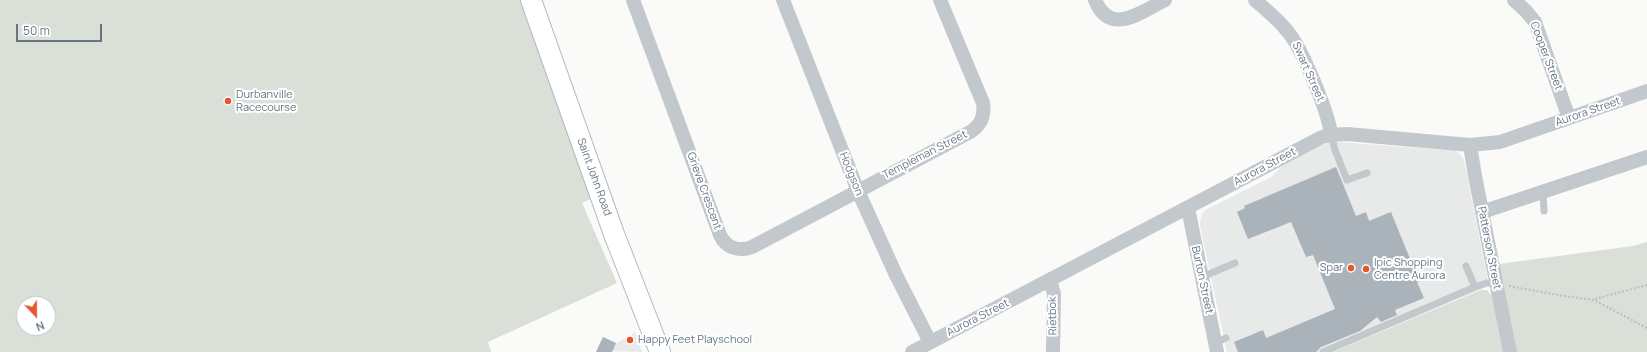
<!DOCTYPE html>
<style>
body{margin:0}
#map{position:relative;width:1647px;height:352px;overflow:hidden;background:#fafaf8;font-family:Manrope,sans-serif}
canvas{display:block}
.north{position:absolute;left:16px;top:296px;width:40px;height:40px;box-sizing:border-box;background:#fff;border:1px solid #c1c8cd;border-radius:50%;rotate:158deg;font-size:11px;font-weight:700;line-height:16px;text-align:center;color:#657683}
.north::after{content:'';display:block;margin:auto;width:14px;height:18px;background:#e4572e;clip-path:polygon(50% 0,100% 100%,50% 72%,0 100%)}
.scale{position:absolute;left:16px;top:24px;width:86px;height:18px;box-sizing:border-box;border:2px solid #657683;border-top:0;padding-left:5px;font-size:12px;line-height:14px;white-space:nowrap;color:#657683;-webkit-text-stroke:3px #fff;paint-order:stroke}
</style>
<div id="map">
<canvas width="1647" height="352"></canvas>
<div class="north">N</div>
<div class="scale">50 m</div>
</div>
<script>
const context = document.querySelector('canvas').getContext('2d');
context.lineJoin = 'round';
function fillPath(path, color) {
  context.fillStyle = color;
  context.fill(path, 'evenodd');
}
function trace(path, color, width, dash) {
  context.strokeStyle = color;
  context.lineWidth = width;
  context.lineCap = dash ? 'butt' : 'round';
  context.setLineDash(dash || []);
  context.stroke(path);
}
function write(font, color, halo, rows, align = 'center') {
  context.font = font + ' Manrope,sans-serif';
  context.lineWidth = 4;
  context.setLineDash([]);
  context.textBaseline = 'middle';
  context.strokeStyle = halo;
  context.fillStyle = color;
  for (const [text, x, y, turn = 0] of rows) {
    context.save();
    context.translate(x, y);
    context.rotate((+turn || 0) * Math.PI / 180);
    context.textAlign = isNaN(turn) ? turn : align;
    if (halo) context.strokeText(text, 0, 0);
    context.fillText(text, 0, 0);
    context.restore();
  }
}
fillPath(new Path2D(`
 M1340,142L1456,151L1461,155L1464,160L1489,286L1333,352H1227L1200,226V222L1202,214L1207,209L1271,177L1283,165L1320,146L1328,143Z
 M635,332L642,352L596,351L603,337L616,344Z`), '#e8e9e9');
fillPath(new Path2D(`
 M0,0H525L594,197L582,203L617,283L488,342L491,352H0ZM24,304H48V328H24Z
 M1647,242V352H1517L1499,264L1633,246Z
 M1481,290H1487L1492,296L1503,352H1333Z`), '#dadfd7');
fillPath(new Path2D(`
 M1336,167L1356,216L1366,212L1369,221L1391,212L1419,281L1417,282L1424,298L1395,310L1397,315L1381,322L1377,317L1360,331L1321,347L1316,352H1238L1234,342L1263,330L1266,338L1335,309L1313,255L1306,257L1291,222L1248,239L1237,212L1245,208L1244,206Z
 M603,337L616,343L612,352H596Z`), '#aab3b9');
const secondary = new Path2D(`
 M531,0L614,234L660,352`);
trace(secondary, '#b3babf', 22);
trace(new Path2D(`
 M1509,286L1564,296L1594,300L1647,328
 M1595,299L1647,285`), '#bbbfc2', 2, [2, 2]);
trace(new Path2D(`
 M1331,135L1335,150L1347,180L1367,173
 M1543,192L1544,211
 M1466,266L1475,287
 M1202,277L1235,263
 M1215,343L1226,338
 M1323,352L1475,287L1487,283H1496`), '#c3c8cc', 7);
trace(new Path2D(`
 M633,0L720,235C726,248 739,252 752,247L970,132C981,125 985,116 983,103L940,0
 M783,0L858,191L896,275L930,342
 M1095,0C1110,37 1141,12 1165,0
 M1255,0C1266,10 1279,20 1288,32C1302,48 1329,114 1331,135
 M1514,0L1526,11L1535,22L1569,118
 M1470,145L1475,176L1510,352
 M1188,208L1217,352
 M1482,212L1647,157
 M1050,280L1054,294L1053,352
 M912,352L1322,137L1331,135L1347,134L1470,145L1500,142L1647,91`), '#c3c8cc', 14);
trace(secondary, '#fff', 20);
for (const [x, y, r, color] of [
 [228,101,4,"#e4572e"],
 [1351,268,4,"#e4572e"],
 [1366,269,4,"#e4572e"],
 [630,340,4,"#e4572e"]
]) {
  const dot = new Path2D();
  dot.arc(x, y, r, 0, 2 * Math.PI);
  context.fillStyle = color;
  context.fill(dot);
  trace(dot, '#fff', 1.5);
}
write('11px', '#657683', '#fff', [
 ["Cooper Street",1546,56,69],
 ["Swart Street",1308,72,66],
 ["Aurora Street",1588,112,-19],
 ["Templeman Street",925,155,-27],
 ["Aurora Street",1265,167,-28],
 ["Hodgson",851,174,68],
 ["Saint John Road",594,177,70],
 ["Grieve Crescent",704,191,70],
 ["Patterson Street",1489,248,79],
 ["Burton Street",1202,280,78],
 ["Rietbok",1053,316,-91],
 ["Aurora Street",978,318,-27]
]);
write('11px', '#657683', '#fff', [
 ["Durbanville",236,95],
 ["Racecourse",236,108],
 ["Ipic Shopping",1374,263],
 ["Centre Aurora",1374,276],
 ["Spar",1343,268,"right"],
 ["Happy Feet Playschool",638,340]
], 'left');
</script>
